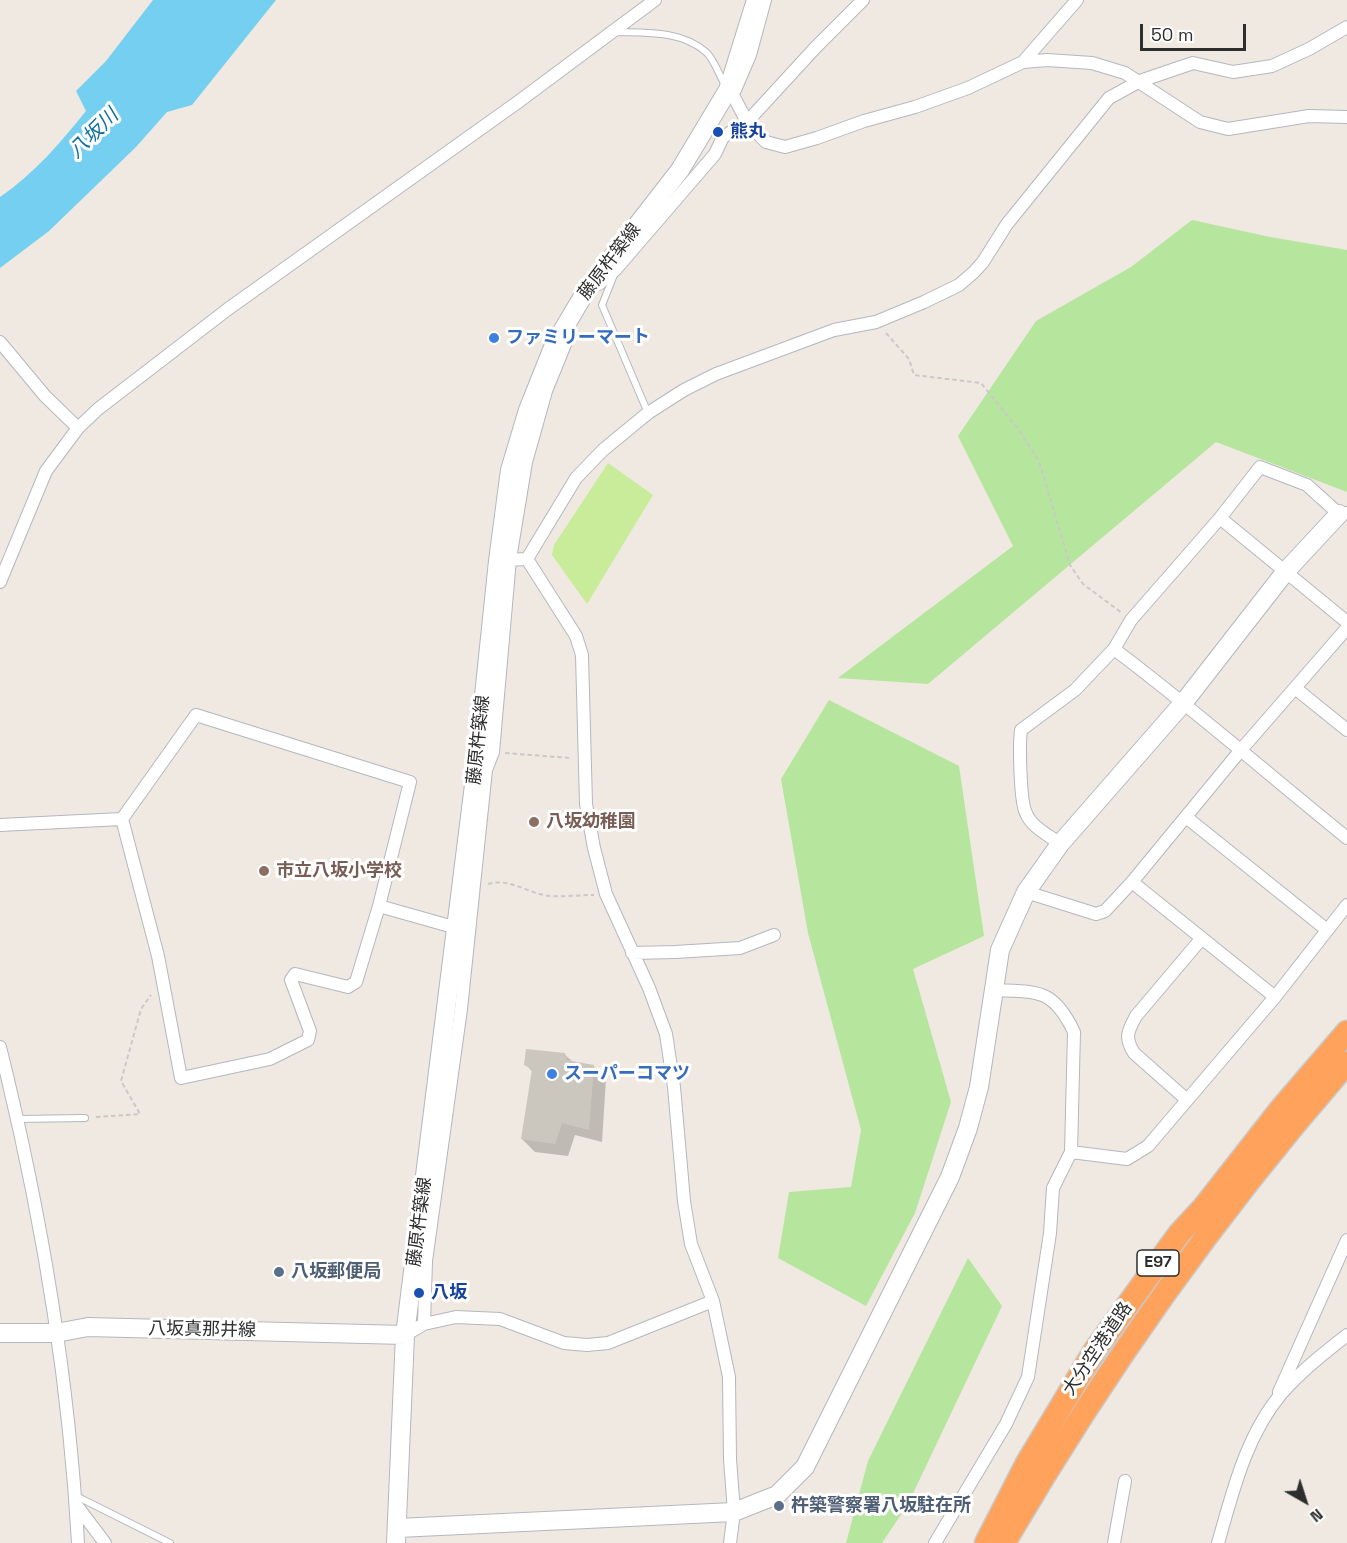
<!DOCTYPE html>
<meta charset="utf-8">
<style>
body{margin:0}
#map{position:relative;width:1347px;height:1543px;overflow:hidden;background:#efe9e1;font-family:"Space Grotesk",sans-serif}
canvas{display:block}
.north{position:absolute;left:1275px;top:1471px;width:60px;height:60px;-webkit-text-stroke:4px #fff;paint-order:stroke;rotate:141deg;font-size:16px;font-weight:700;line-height:24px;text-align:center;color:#2e2e2e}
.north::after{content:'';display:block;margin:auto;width:21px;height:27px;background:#2e2e2e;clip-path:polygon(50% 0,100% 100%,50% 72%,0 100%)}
.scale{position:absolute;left:1140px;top:24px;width:106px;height:27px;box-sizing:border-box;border:3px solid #2e2e2e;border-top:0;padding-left:8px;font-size:18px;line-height:21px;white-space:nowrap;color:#2e2e2e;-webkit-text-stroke:4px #fff;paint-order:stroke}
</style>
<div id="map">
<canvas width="1347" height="1543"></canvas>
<div class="north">N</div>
<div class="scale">50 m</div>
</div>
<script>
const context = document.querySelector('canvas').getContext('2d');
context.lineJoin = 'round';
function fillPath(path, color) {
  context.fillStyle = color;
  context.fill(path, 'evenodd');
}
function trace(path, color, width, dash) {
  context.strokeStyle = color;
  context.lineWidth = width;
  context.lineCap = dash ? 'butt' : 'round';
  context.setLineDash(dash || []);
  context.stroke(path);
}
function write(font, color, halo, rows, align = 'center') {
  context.font = font + ' "Space Grotesk","Noto Sans JP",sans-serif';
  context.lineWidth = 6;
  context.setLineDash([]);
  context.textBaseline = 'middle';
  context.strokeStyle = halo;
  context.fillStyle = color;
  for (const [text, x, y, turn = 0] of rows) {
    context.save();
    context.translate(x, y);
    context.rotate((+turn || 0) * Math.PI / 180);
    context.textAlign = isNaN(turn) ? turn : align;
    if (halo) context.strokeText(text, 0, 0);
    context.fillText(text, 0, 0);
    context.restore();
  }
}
fillPath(new Path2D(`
 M1192,220L1270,237L1347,250V492L1216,442L928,684L838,678L1013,546L958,436L1036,321L1131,267Z
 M829,700L959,766L984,936L913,969L951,1102L915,1213L866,1306L778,1258L789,1192L851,1187L861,1130L808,933L781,779Z
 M968,1258L1002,1306L908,1504L882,1543H846L868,1461Z`), '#b6e59e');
fillPath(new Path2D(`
 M608,463L653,495L587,604L552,555L554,545Z`), '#c9ec9a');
fillPath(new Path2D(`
 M153,0H276L192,105L167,112L136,147L49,231L0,268V197C34,174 60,143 86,111L76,91L106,61Z`), '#75cff0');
fillPath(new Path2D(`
 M564,1054L573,1062L593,1066L606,1079L602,1142L575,1135L568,1156L535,1152L522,1139L533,1072L525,1064Z`), '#0003');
fillPath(new Path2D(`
 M526,1049L565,1053L567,1060L594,1065L589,1130L562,1123L555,1144L521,1139L532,1069L524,1065Z`), '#cbc7bf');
const lane = new Path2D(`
 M614,32C646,33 680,30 706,52C714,59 719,75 725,85
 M614,275L602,305L648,413
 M18,1119L85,1118
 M76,1496L170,1543`);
const street = new Path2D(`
 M1023,62L1047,60L1092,63L1125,73L1200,122L1228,129L1309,116L1347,117
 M728,90L733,95L747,122L766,142L785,147L817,138L864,121L915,107L968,88L1023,62L1077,0
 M735,90L750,55L765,0
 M599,284L616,269L715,154L723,137L747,122L815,48L863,0
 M0,342L45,396L78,428
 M1220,518L1347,622
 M527,559L576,478L603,450L648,413L684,390L716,374L834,330L876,322L924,302L959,285L974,272L983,262L1007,224L1109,98L1140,81L1193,63L1233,72L1272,66L1309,49L1347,27
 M505,560L527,559L576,636L582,655L586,804L594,848L606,894L649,988L666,1034L674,1087L684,1201L691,1244L713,1301L729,1377L730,1459L734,1512L730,1543
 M0,582L46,471L78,428L98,409L228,309L518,102L655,0
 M1114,649C1194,709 1269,775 1347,838
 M1295,688L1347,730
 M1186,817L1327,930
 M122,819L196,715L410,782L379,906L457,928
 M0,825L122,819L158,956L181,1078L270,1059L308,1040L310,1031L291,980L295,974L348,987L356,982L379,906
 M1060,844C1049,835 1031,827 1026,813C1020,802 1019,744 1021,730L1075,690L1114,649L1131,620L1220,518L1260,467L1307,485L1339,514L1346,513
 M1132,882L1275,997
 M1026,892L1096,914L1105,911L1132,882L1240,751L1347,628
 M632,953L675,952L740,948L774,935
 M0,1047C40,1208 69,1378 78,1543
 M1187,1100L1134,1053C1124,1037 1128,1031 1136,1016L1202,938
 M1071,1152L1127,1159L1148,1146L1275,997L1347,905
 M424,1324L426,1261L461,1009L486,770L493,752L510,559L526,462L546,391L570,332
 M405,1335L424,1324L456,1317L500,1319L564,1343L587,1345L608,1343L713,1301
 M1279,1392L1347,1240
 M77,1506L105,1543
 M935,1543L1006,1424L1028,1377L1050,1233L1053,1188L1071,1152L1074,1032C1053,988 1038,992 994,990
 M1114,1543L1125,1481
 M1218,1543C1233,1491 1246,1436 1281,1394C1301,1371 1324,1353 1347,1335`);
const secondary = new Path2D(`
 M0,1333H56L88,1327L405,1335
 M398,1528L734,1512L777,1495L805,1467L950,1177L968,1128L979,1087L1000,950L1026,892L1060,844L1184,702L1286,571L1339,514
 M396,1543L405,1335L478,753L498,561L510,470L528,410L554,345L586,291L680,170L728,90L756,0`);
const highway = new Path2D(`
 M986,1543L1027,1463L1095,1350L1179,1234L1204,1207L1280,1110L1347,1032
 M1004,1543C1103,1373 1217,1211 1347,1063`);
trace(lane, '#b4b7c1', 8);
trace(street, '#b4b7c1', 14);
trace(secondary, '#b4b7c1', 20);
trace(highway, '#c9c9c9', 25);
trace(new Path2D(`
 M886,333L909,359L914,375L981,383L1019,430L1039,461L1070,565L1083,584L1122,613
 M505,753L571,758
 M488,884C510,877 530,895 551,896C565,897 580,895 594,895
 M96,1117L140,1114L121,1081L141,1009L151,995`), '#c9c9c9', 2, [4.5, 3]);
trace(lane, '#fff', 6);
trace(street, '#fff', 12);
trace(secondary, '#fff', 18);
trace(highway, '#ffa35c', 22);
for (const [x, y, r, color] of [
 [718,132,6,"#1a4fb4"],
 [494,338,6,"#3f7fe0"],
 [534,822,6,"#8d6e63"],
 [264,871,6,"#8d6e63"],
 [552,1074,6,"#3f7fe0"],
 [279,1272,6,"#5c6f8a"],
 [419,1293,6,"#1a4fb4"],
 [779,1506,6,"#5c6f8a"]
]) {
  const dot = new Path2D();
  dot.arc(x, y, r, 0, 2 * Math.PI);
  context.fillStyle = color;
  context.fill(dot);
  trace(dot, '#fff', 2);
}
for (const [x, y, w] of [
 [1158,1263,42]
]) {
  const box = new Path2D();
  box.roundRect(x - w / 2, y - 13, w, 26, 4.5);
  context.fillStyle = '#fff';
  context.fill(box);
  trace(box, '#2e2e2e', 1.5);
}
write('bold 16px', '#2e2e2e', null, [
 ["E97",1158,1263]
]);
write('bold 18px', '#164399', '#fff', [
 ["熊丸",730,132],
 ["八坂",431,1293]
], 'left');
write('18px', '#2e2e2e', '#fff', [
 ["藤原杵築線",610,262,-53],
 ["藤原杵築線",479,740,-84],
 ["藤原杵築線",420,1222,-83],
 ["八坂真那井線",202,1330,1],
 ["大分空港道路",1098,1349,-56]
]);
write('bold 18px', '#366cbe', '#fff', [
 ["ファミリーマート",506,338],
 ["スーパーコマツ",564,1074]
], 'left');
write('bold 18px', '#785e54', '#fff', [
 ["八坂幼稚園",546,822],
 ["市立八坂小学校",276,871]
], 'left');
write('bold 18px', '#4e5e75', '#fff', [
 ["八坂郵便局",291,1272],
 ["杵築警察署八坂駐在所",791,1506]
], 'left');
write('italic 20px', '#0d6fa3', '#fff', [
 ["八坂川",94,134,-45]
]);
</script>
